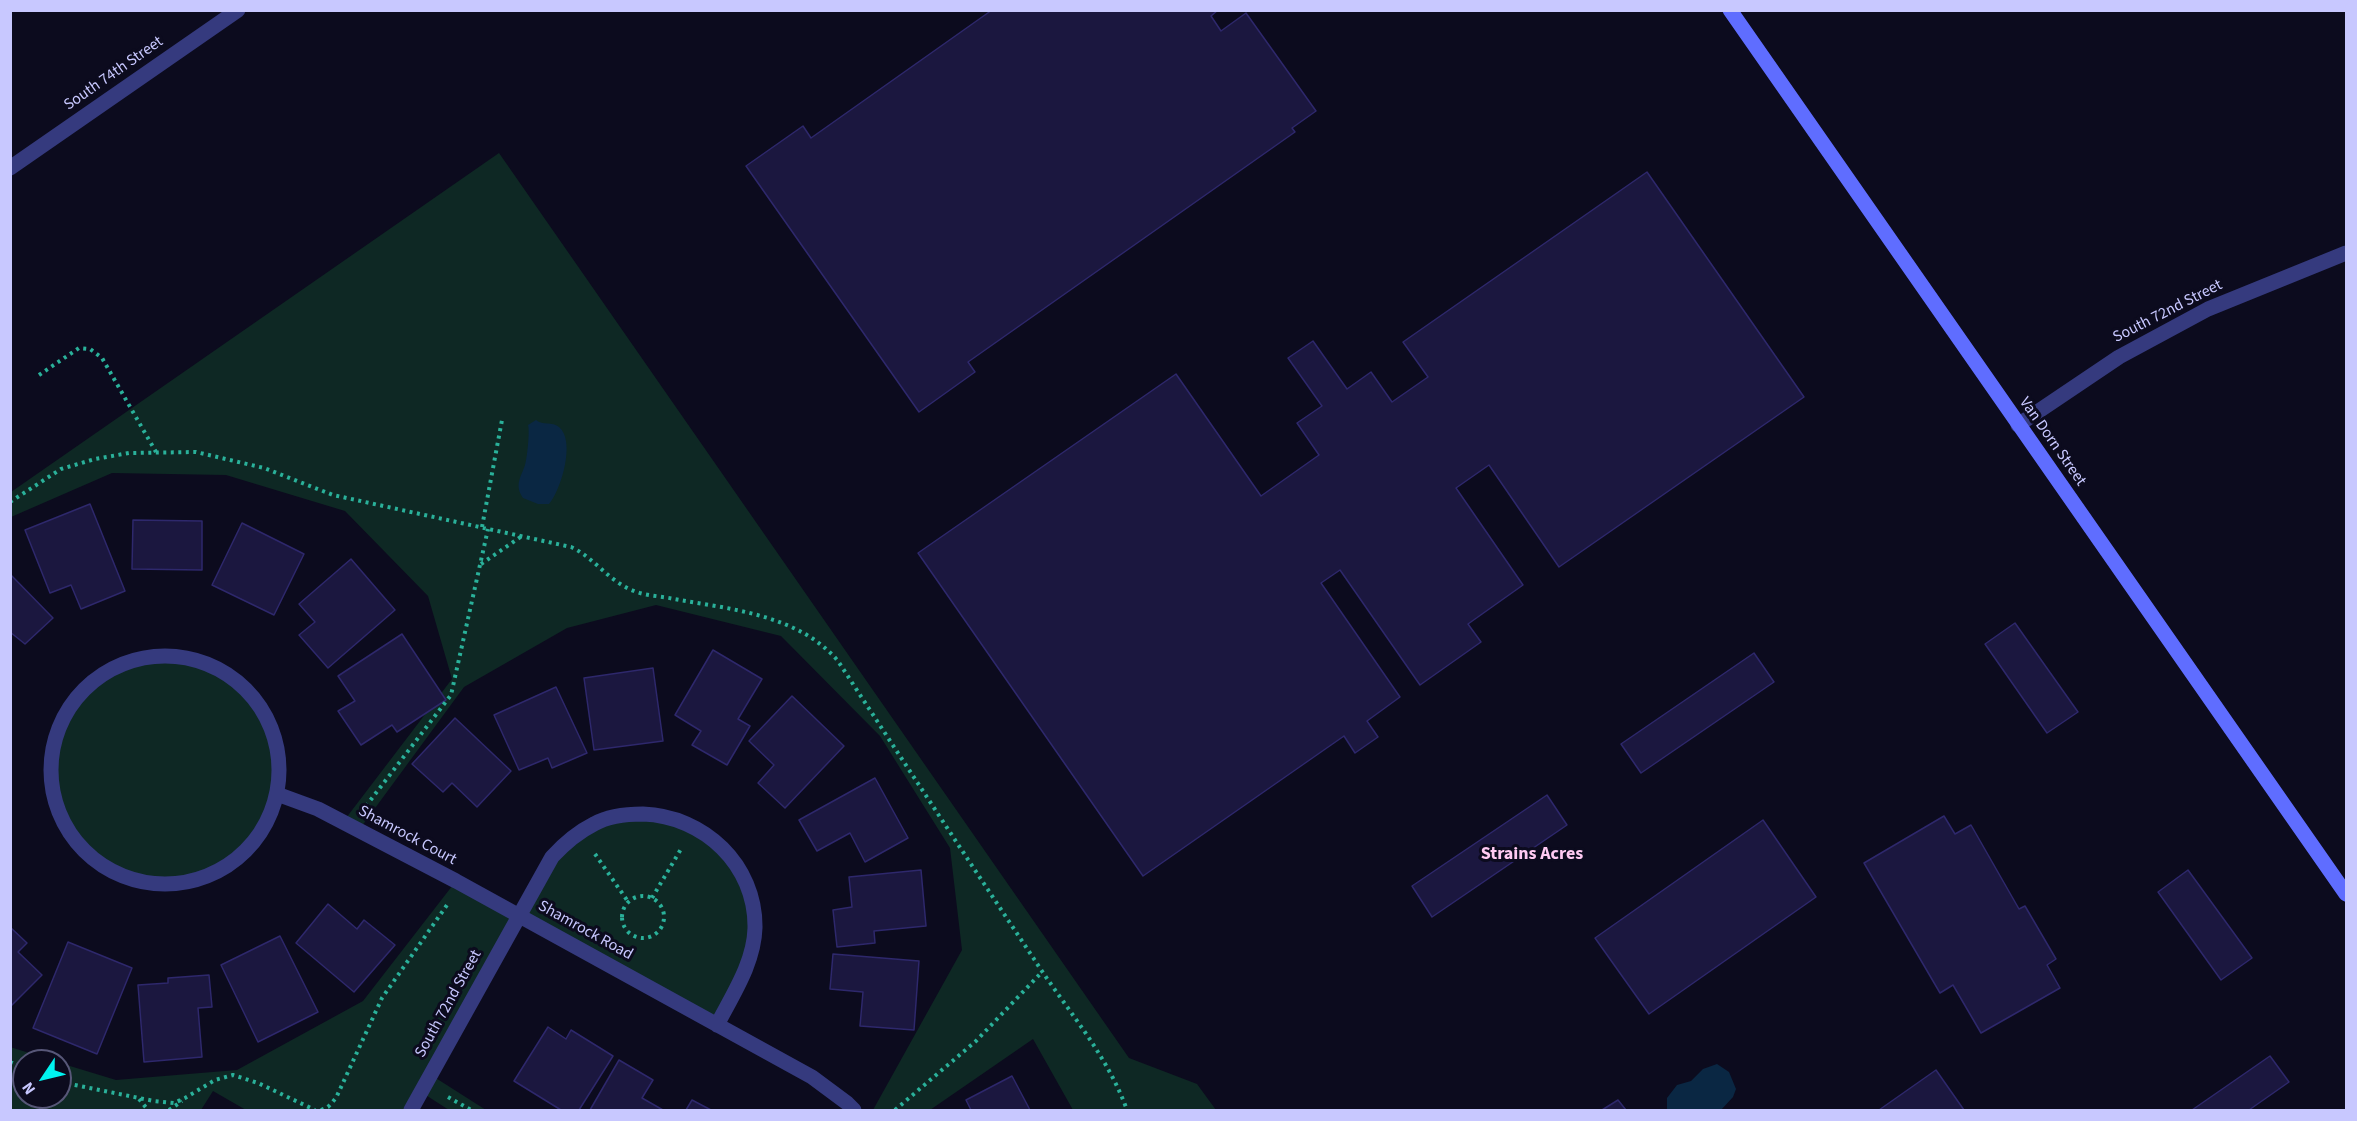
<!DOCTYPE html>
<style>
body{margin:0}
#map{position:relative;width:2357px;height:1121px;overflow:hidden;background:#0c0b1e;font-family:"Source Sans 3",sans-serif}
canvas{display:block}
.frame{position:absolute;inset:0;border:12px solid #c8c8ff;pointer-events:none}
.north{position:absolute;left:12px;top:1049px;width:60px;height:60px;box-sizing:border-box;background:#0c0b1e;border:2px solid #575778;border-radius:50%;rotate:235deg;font-size:16px;font-weight:700;line-height:24px;text-align:center;color:#c8c8ff}
.north::after{content:'';display:block;margin:auto;width:21px;height:27px;background:#00f3f0;clip-path:polygon(50% 0,100% 100%,50% 72%,0 100%)}
</style>
<div id="map">
<canvas width="2357" height="1121"></canvas>
<div class="frame"></div>
<div class="north">N</div>
</div>
<script>
const context = document.querySelector('canvas').getContext('2d');
context.lineJoin = 'round';
function fillPath(path, color) {
  context.fillStyle = color;
  context.fill(path, 'evenodd');
}
function trace(path, color, width, dash) {
  context.strokeStyle = color;
  context.lineWidth = width;
  context.lineCap = dash ? 'butt' : 'round';
  context.setLineDash(dash || []);
  context.stroke(path);
}
function write(font, color, halo, rows, align = 'center') {
  context.font = font + ' "Source Sans 3",sans-serif';
  context.lineWidth = 6;
  context.setLineDash([]);
  context.textBaseline = 'middle';
  context.strokeStyle = halo;
  context.fillStyle = color;
  for (const [text, x, y, turn = 0] of rows) {
    context.save();
    context.translate(x, y);
    context.rotate((+turn || 0) * Math.PI / 180);
    context.textAlign = isNaN(turn) ? turn : align;
    if (halo) context.strokeText(text, 0, 0);
    context.fillText(text, 0, 0);
    context.restore();
  }
}
fillPath(new Path2D(`
 M499,153L1129,1058L1197,1084L1216,1110H1073L1033,1039L930,1110H873L962,950L950,848L880,736L781,636L656,605L567,628L464,687L359,830L343,822L452,679L428,596L345,511L226,475L112,473L11,517V492Z
 M51 770a114 114 0 1 1 228 0a114 114 0 1 1-228 0Z
 M628,814L694,826L736,864L755,928L717,1025L518,915L431,1075L486,1110H449L421,1092L411,1110H246L213,1091L201,1110H11L10,1047L55,1061H24V1097H60V1063L116,1080L237,1070L363,1001L456,881L518,915L567,841Z`), '#0e2824');
fillPath(new Path2D(`
 M536,420C543,426 552,421 559,427C576,441 561,490 549,504H538L523,498C514,485 521,477 525,465C527,459 530,431 528,425Z
 M1717,1064L1729,1072L1736,1089L1733,1097L1721,1110H1667V1098L1677,1085L1691,1081L1703,1069Z`), '#0a2743');
const building = new Path2D(`
 M992,10H1218L1211,16L1221,31L1246,13L1316,111L1292,128L1295,132L968,362L975,372L919,412L746,166L803,126L811,138Z
 M1647,172L1804,397L1559,567L1489,465L1456,488L1523,585L1468,624L1481,642L1420,685L1340,570L1321,583L1400,697L1367,721L1378,737L1355,753L1344,736L1143,876L918,553L1176,374L1261,496L1319,455L1297,423L1322,406L1288,358L1313,341L1347,389L1371,372L1392,402L1428,377L1403,342Z
 M90,504L125,591L81,609L71,585L50,593L25,530Z
 M133,520L202,521V570L132,569Z
 M242,523L304,554L274,615L212,585Z
 M351,559L395,610L328,668L299,635L315,622L299,604Z
 M10,574L53,618L25,644L10,632Z
 M2015,623L2078,712L2047,733L1985,644Z
 M402,634L446,700L397,732L392,725L361,745L338,711L355,701L338,676Z
 M713,650L762,679L738,719L750,726L727,765L692,745L701,731L675,715Z
 M1754,653L1774,682L1641,773L1621,744Z
 M653,668L663,741L594,750L584,678Z
 M556,687L587,753L552,768L548,758L519,770L494,715Z
 M792,696L844,746L785,808L758,783L774,765L749,741Z
 M455,718L511,771L477,807L452,783L443,792L412,764Z
 M875,778L908,838L865,862L850,833L817,851L799,820Z
 M1547,795L1567,825L1432,917L1412,886Z
 M1944,816L1955,834L1971,825L2019,909L2025,906L2056,959L2047,965L2060,988L1981,1033L1953,985L1940,993L1864,863Z
 M1763,820L1816,897L1649,1014L1595,938Z
 M921,870L926,926L874,931L875,943L837,947L833,910L852,907L849,877Z
 M2188,870L2252,958L2221,980L2158,892Z
 M328,904L357,929L364,920L395,945L354,992L296,943Z
 M10,927L27,943L18,952L42,975L10,1007Z
 M280,936L318,1012L258,1042L221,965Z
 M68,942L132,968L97,1054L33,1028Z
 M833,954L919,961L914,1030L860,1026L863,992L830,989Z
 M209,975L212,1007L198,1008L202,1057L144,1062L138,985L168,983V978Z
 M548,1027L566,1039L571,1030L613,1056L579,1110H561L514,1081Z
 M2270,1056L2289,1082L2249,1110H2192Z
 M619,1060L653,1080L642,1098L663,1110H590Z
 M1936,1070L1964,1110H1879Z
 M1012,1076L1030,1110H971L966,1100Z
 M692,1100L711,1110H686Z
 M1618,1100L1626,1110H1602Z`);
fillPath(building, '#1b173f');
trace(building, '#2e286c', 1.5);
trace(new Path2D(`
 M39,375L79,348L90,349L102,358L156,452
 M10,502L61,469L95,459L129,453L196,452L264,468L333,495L571,547C595,558 608,581 634,591C646,596 661,596 674,599C731,609 799,615 838,661C903,761 968,860 1034,959C1066,1009 1107,1054 1127,1110
 M482,527L502,420
 M481,564L522,536
 M366,806L451,695L488,529
 M595,854L629,903
 M622 917a21 21 0 1 1 42 0a21 21 0 1 1-42 0Z
 M652,898L681,849
 M10,1062L24,1068
 M60,1082L154,1101L174,1103L185,1098L215,1080L233,1075L258,1083L315,1110
 M448,1097L471,1110
 M139,1099L148,1110
 M169,1110L182,1101
 M321,1110L328,1107L336,1098L382,998L447,905
 M895,1110L976,1041L1042,972`), '#2ab19a', 4, [3, 4.5]);
trace(new Path2D(`
 M10,168L238,10
 M2018,425L2119,357L2208,309L2346,253
 M51 770a114 114 0 1 1 228 0a114 114 0 1 1-228 0Z
 M277,794L318,809L456,881L812,1077L847,1103L854,1110
 M411,1110L552,857C564,844 578,832 594,824C608,816 627,814 643,814C704,816 756,865 755,928C754,963 733,994 717,1025`), '#353a7e', 15);
trace(new Path2D(`
 M1730,10L2346,894`), '#5f6dff', 15);
write('16px', '#c8c8ff', '#0c0b1e', [
 ["South 74th Street",114,74,-35],
 ["South 72nd Street",2168,312,-27],
 ["Van Dorn Street",2052,442,55],
 ["Shamrock Court",407,836,28],
 ["Shamrock Road",585,931,29],
 ["South 72nd Street",449,1004,-61]
]);
write('bold 18px', '#ffcaf2', '#0c0b1e', [
 ["Strains Acres",1532,855]
]);
</script>
